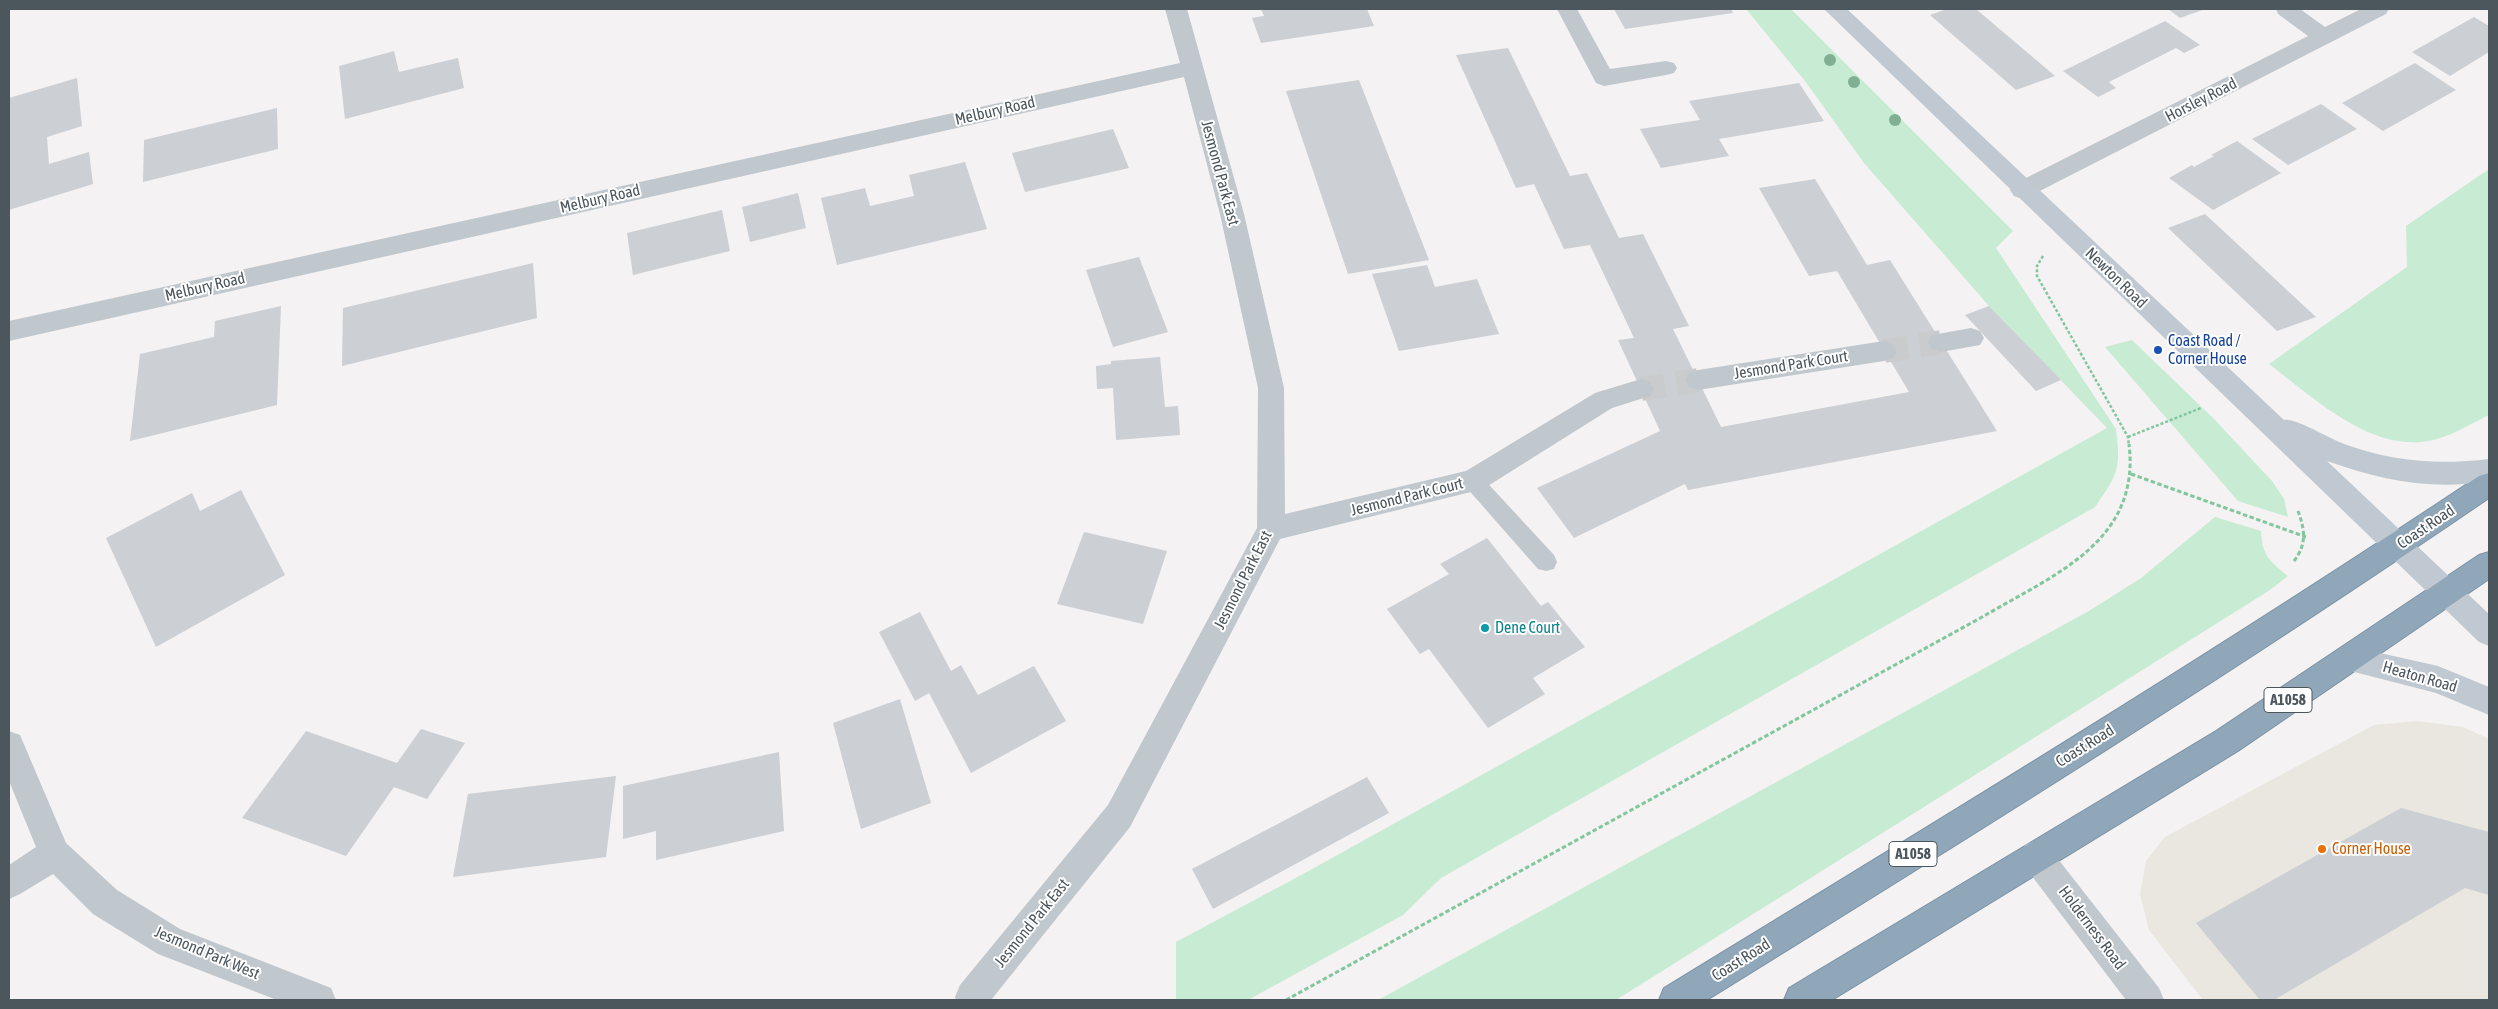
<!DOCTYPE html>
<style>
body{margin:0}
#map{position:relative;width:2498px;height:1009px;overflow:hidden;background:#f4f2f2;font-family:"Asap Condensed",sans-serif}
canvas{display:block}
.frame{position:absolute;inset:0;border:10px solid #4c565d;pointer-events:none}
</style>
<div id="map">
<canvas width="2498" height="1009"></canvas>
<div class="frame"></div>
</div>
<script>
const context = document.querySelector('canvas').getContext('2d');
context.lineJoin = 'round';
function fillPath(path, color) {
  context.fillStyle = color;
  context.fill(path, 'evenodd');
}
function trace(path, color, width, dash) {
  context.strokeStyle = color;
  context.lineWidth = width;
  context.lineCap = dash ? 'butt' : 'round';
  context.setLineDash(dash || []);
  context.stroke(path);
}
function write(font, color, halo, rows, align = 'center') {
  context.font = font + ' "Asap Condensed",sans-serif';
  context.lineWidth = 4;
  context.setLineDash([]);
  context.textBaseline = 'middle';
  context.strokeStyle = halo;
  context.fillStyle = color;
  for (const [text, x, y, turn = 0] of rows) {
    context.save();
    context.translate(x, y);
    context.rotate((+turn || 0) * Math.PI / 180);
    context.textAlign = isNaN(turn) ? turn : align;
    if (halo) context.strokeText(text, 0, 0);
    context.fillText(text, 0, 0);
    context.restore();
  }
}
fillPath(new Path2D(`
 M2417,721L2463,727L2489,739V1000H2203L2149,930L2140,894L2146,861L2165,837L2374,725Z`), '#eae7e0');
fillPath(new Path2D(`
 M1746,9H1791L2013,231L1996,248L2116,429C2121,469 2118,474 2095,507L1441,878L1403,915L1248,1000H1176V942L1305,873L2107,428L1989,306L1864,163L1805,81Z
 M2489,169V415C2472,423 2455,434 2437,439C2375,457 2314,398 2269,364L2407,267L2406,226Z
 M2132,340L2214,419L2272,481L2284,499L2288,517L2238,501L2105,347Z
 M2215,517L2261,531C2262,555 2269,561 2288,576L2270,590L1616,1000H1378L2089,611L2141,578Z`), '#c7ebd3');
fillPath(new Path2D(`
 M1261,9H1367L1374,26L1261,43L1252,18L1264,16Z
 M1614,9H1731L1733,13L1625,29Z
 M1947,9H1976L2055,76L2016,90L1930,15Z
 M2168,9H2205L2180,18Z
 M2474,17L2489,26V52L2450,76L2412,52Z
 M2165,21L2200,45L2184,53L2176,48L2109,82L2116,88L2098,97L2063,71Z
 M1508,48L1570,176L1587,173L1619,238L1643,234L1689,326L1673,329L1721,427L1909,392L1837,271L1809,276L1759,188L1815,179L1867,265L1890,260L1997,431L1688,490L1685,484L1574,538L1537,488L1660,431L1618,340L1634,338L1590,245L1564,249L1534,184L1516,188L1456,55Z
 M394,51L399,72L458,58L464,88L345,119L339,66Z
 M2415,63L2456,90L2383,131L2342,103Z
 M77,78L82,126L47,137L49,164L89,152L93,184L9,210V98Z
 M1359,80L1429,260L1348,274L1286,91Z
 M1799,83L1824,121L1719,139L1729,156L1661,168L1640,129L1700,120L1689,101Z
 M2321,104L2357,129L2288,165L2252,139Z
 M277,108L278,149L143,182L144,140Z
 M1113,129L1129,168L1025,192L1012,153Z
 M2237,141L2281,173L2213,210L2169,178L2192,165L2194,167L2214,156L2211,155Z
 M965,162L987,229L837,265L821,198L865,188L870,206L914,196L909,175Z
 M798,193L806,228L750,242L742,207Z
 M722,210L730,251L633,275L627,233Z
 M2205,214L2316,317L2277,331L2168,228Z
 M1139,257L1168,332L1113,347L1086,270Z
 M533,263L537,318L342,366L343,308Z
 M1427,265L1435,287L1477,279L1499,334L1399,351L1372,274Z
 M281,306L277,405L130,441L140,354L214,337L215,321Z
 M1989,306L2061,380L2036,391L1965,315Z
 M1160,357L1165,407L1178,406L1180,435L1116,440L1113,388L1097,389L1096,366L1111,364V361Z
 M241,490L285,575L156,647L106,538L192,493L200,511Z
 M1084,532L1167,551L1143,624L1057,604Z
 M1487,538L1541,606L1548,602L1585,647L1533,678L1545,694L1488,728L1429,649L1420,654L1387,609L1449,574L1440,564Z
 M920,612L951,671L961,665L978,695L1034,666L1066,721L971,773L929,693L915,701L879,632Z
 M900,699L931,803L861,829L833,723Z
 M421,729L465,743L427,799L394,787L346,856L242,818L306,731L397,763Z
 M779,752L784,831L656,860V831L623,839V786Z
 M616,776L606,857L453,877L468,794Z
 M1367,777L1389,813L1213,909L1192,869Z
 M2401,808L2489,832V895L2465,888L2274,1000H2260L2196,923Z`), '#cccfd3');
trace(new Path2D(`
 M1884,351L1941,342
 M1641,389L1698,380`), '#cacbcd', 24, [24, 12]);
const highway = new Path2D(`
 M2489,473V498C2233,673 1970,837 1707,1000H1659L1664,988C1938,821 2212,654 2479,476Z
 M2489,552V579L2238,751L1832,1000H1784L1789,988L2216,731L2479,555Z`);
trace(highway, '#7b92a6', 2);
trace(new Path2D(`
 M2043,256L2037,266V276L2128,437L2129,446
 M2128,437L2201,408`), '#82c6a0', 2.5, [3, 2]);
trace(new Path2D(`
 M2131,474L2306,537
 M2294,561C2307,544 2305,530 2298,511
 M1286,1000L1984,616C2053,575 2141,542 2129,444`), '#82c6a0', 3, [4.5, 2.5]);
fillPath(new Path2D(`
 M1473,472L1480,475L1554,555L1557,562L1554,569L1546,571L1538,569L1466,487L1462,481L1466,475Z`), '#c0c7cd');
fillPath(new Path2D(`
 M1165,9H1187L1244,214L1284,388L1285,514L1466,471L1595,393L1641,379L1650,382L1654,389L1650,396L1612,408L1483,489L1280,539L1130,827L991,1000H956L955,997L960,985L1108,805L1257,528L1258,388L1220,214L1184,77L9,341V321L1180,63Z
 M1557,9H1577L1610,69L1666,61L1674,63L1677,68L1674,73L1666,75L1604,86L1596,83Z
 M2276,9H2300L2325,27L2361,9H2389L2386,14L2030,196L2022,199L2014,196L2010,190L2014,184L2308,36L2278,14Z
 M1971,328L1980,331L1984,338L1980,345L1941,352L1932,349L1928,342L1932,335Z
 M1884,341L1893,344L1897,351L1893,358L1884,361L1698,390L1689,387L1685,380L1689,373L1698,370Z
 M9,731L20,735L66,843L117,890L180,929L331,988L336,1000H277L158,954L93,914L53,874L20,894L9,899V865L36,847L9,781Z
 M2036,840L2047,845L2159,988L2164,1000H2126L2025,867L2020,856L2025,845Z`), '#c0c7cd');
fillPath(new Path2D(`
 M1824,9H1847L2284,420C2295,417 2333,441 2347,445C2394,462 2440,465 2489,459V481C2432,491 2381,480 2327,461L2489,614V646L2479,642Z
 M2349,646L2438,666L2489,687V715L2436,693L2339,668L2334,659L2339,650Z`), '#c0c9d1');
fillPath(highway, '#90a7ba');
context.fillStyle = '#81af94';
for (const [x, y] of [
 [1830,60],
 [1854,82],
 [1895,120]
]) {
  context.beginPath();
  context.arc(x, y, 6, 0, 2 * Math.PI);
  context.fill();
}
for (const [x, y, r, color] of [
 [2158,350,5,"#1a4fb4"],
 [1485,628,5,"#0f9aa8"],
 [2322,849,5,"#e8710a"]
]) {
  const dot = new Path2D();
  dot.arc(x, y, r, 0, 2 * Math.PI);
  context.fillStyle = color;
  context.fill(dot);
  trace(dot, '#fff', 2);
}
for (const [x, y, w] of [
 [2288,700,48],
 [1913,854,48]
]) {
  const box = new Path2D();
  box.roundRect(x - w / 2, y - 12.5, w, 25, 4);
  context.fillStyle = '#fff';
  context.fill(box);
  trace(box, '#4c565d', 1);
}
write('bold 15px', '#4c565d', null, [
 ["A1058",2288,700],
 ["A1058",1913,854]
]);
write('16px', '#4c565d', '#fff', [
 ["Horsley Road",2201,100,-27],
 ["Melbury Road",995,111,-13],
 ["Jesmond Park East",1220,173,75],
 ["Melbury Road",600,199,-13],
 ["Newton Road",2116,278,44],
 ["Melbury Road",205,287,-13],
 ["Jesmond Park Court",1791,365,-9],
 ["Jesmond Park Court",1407,497,-14],
 ["Coast Road",2426,527,-34],
 ["Jesmond Park East",1243,580,-63],
 ["Heaton Road",2420,677,16],
 ["Coast Road",2085,746,-32],
 ["Jesmond Park East",1032,923,-51],
 ["Holderness Road",2092,928,53],
 ["Jesmond Park West",207,953,23],
 ["Coast Road",1741,960,-32]
]);
write('16px', '#164399', '#fff', [
 ["Coast Road /",2168,341],
 ["Corner House",2168,359]
], 'left');
write('16px', '#0d838f', '#fff', [
 ["Dene Court",1495,628]
], 'left');
write('16px', '#c56008', '#fff', [
 ["Corner House",2332,849]
], 'left');
</script>
